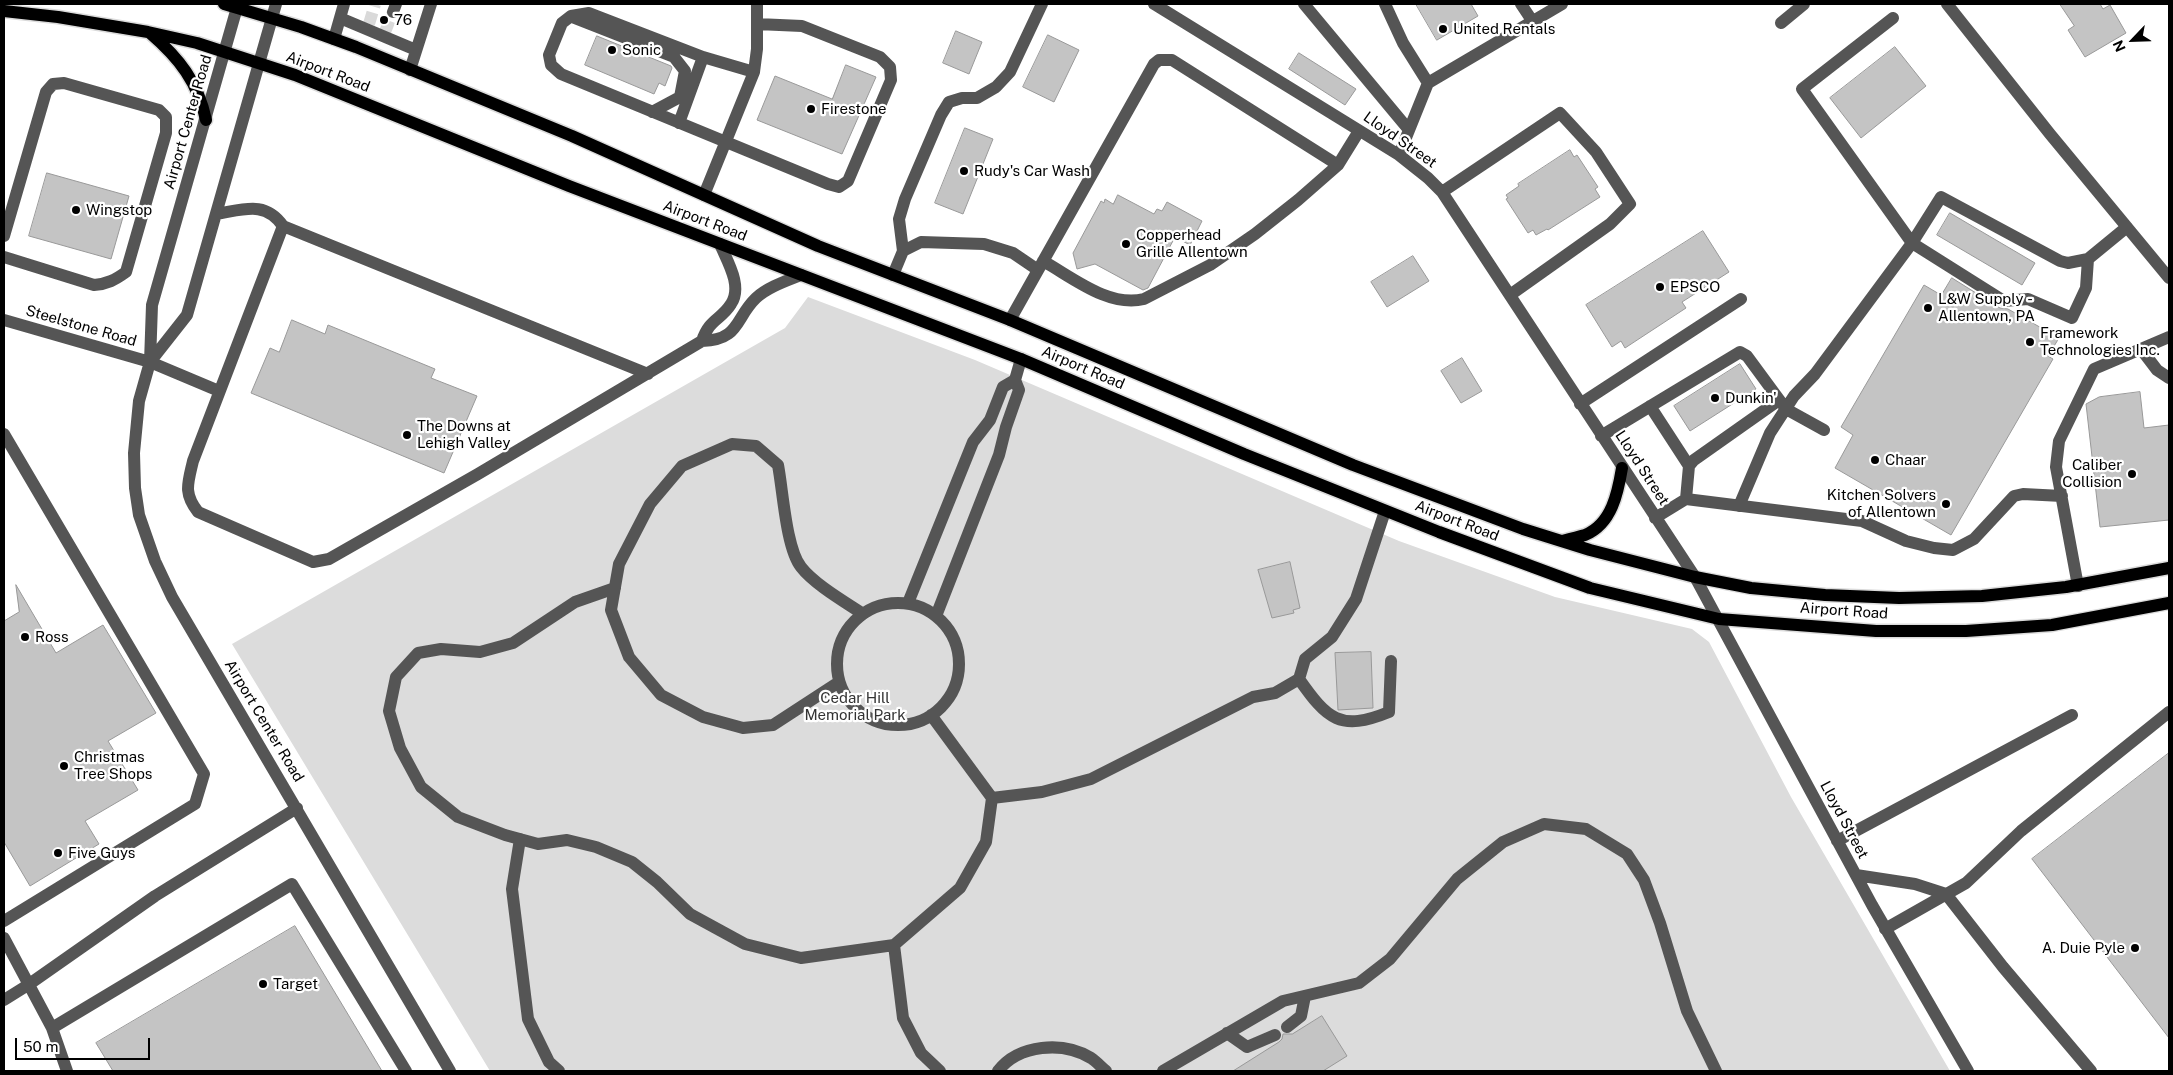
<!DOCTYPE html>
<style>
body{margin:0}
#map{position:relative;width:2173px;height:1075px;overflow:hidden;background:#fff;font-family:"Public Sans",sans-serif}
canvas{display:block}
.frame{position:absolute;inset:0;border:5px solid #000;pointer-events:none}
.north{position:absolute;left:2108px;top:15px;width:50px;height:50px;-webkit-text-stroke:4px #fff;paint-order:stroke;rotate:246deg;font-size:14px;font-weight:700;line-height:20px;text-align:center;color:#000}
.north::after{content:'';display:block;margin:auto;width:18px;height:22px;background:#000;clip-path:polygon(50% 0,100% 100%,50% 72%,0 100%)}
.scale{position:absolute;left:15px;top:1038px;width:135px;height:22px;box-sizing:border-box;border:2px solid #000;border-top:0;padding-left:6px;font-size:15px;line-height:18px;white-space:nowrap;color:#000;-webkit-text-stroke:4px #fff;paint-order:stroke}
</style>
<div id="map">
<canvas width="2173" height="1075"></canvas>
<div class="frame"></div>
<div class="north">N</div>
<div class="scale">50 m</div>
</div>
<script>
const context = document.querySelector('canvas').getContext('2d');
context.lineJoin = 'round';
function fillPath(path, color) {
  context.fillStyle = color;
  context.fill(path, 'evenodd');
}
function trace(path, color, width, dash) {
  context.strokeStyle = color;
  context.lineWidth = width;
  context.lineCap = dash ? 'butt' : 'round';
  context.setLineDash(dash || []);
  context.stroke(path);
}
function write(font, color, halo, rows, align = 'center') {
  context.font = font + ' "Public Sans",sans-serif';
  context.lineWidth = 4.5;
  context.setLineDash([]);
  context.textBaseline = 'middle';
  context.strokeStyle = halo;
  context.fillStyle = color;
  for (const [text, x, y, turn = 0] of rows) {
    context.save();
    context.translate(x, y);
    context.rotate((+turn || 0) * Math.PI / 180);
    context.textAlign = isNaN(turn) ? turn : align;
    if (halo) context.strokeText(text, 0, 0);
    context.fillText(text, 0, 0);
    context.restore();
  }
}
fillPath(new Path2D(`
 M808,297L975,360L1399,541L1555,597L1692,629L1709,642L1791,797L1950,1071H490L232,644L785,328Z`), '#dcdcdc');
const building = new Path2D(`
 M1416,4H1471L1478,16L1437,40Z
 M2060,4H2100L2103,9L2110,5L2126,33L2085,57L2068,30L2074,26Z
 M956,31L982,42L969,74L943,63Z
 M1048,35L1079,50L1054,102L1023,87Z
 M597,36L671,66L672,68L665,86L659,83L654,94L585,65Z
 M1895,47L1926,86L1861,138L1830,98Z
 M1299,53L1356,89L1345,105L1289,69Z
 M846,65L876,77L842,154L757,120L775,76L832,99Z
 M965,128L993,139L963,214L935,203Z
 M1570,150L1574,157L1577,155L1598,187L1595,189L1600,197L1548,230L1547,229L1536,235L1533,230L1528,233L1506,199L1508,198L1506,195L1519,186L1518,184Z
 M47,173L129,196L111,259L29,236Z
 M1118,195L1154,214L1157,209L1162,211L1167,202L1202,221L1190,245L1175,237L1148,288L1143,290L1095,264L1077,269L1073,253L1101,201L1104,203L1105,199L1113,204Z
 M1950,213L2035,263L2022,285L1937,235Z
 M1703,231L1729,272L1682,302L1686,308L1625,348L1621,341L1612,347L1586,305Z
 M1413,256L1429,281L1387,307L1371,282Z
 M1952,278L2000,308L2008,309L2059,338L2048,356L2053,359L1951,535L1835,468L1853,435L1841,427L1924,285L1941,295Z
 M292,320L325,334L328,325L435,369L431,378L477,396L444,473L251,393L270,348L279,352Z
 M1462,358L1482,391L1461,403L1441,371Z
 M1740,364L1756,389L1690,431L1674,406Z
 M2140,392L2144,428L2169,425V520L2100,527L2086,404L2099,397Z
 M1290,562L1300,608L1293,610L1294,613L1272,618L1258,570Z
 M16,585L56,653L103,625L156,713L108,741L138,790L85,821L99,844L30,886L4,842V621L19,612Z
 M1371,652L1373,708L1338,710L1335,653Z
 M2169,753V1038L2032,859Z
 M295,926L382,1071H113L96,1043Z
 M1322,1016L1347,1056L1323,1071H1233L1279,1042L1282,1039L1283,1034H1292Z`);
fillPath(building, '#c4c4c4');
trace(building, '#999', 1);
trace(new Path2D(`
 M369,24L375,4
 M385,32L393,12`), '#d9d9d9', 12, [12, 6]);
const major = new Path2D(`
 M224,4L301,27L356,47L572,136L818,246L1010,320L1353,465L1523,529L1590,550L1695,577L1751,588L1825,595L1899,598L1982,596L2066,587L2169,568
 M4,11L58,17L148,32L197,43L295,75L569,186L1021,359L1244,454L1439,532L1590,588L1719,619L1876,631H1966L2052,625L2169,603
 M150,33C179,58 198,82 206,120
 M1562,541C1570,539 1578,537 1585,535C1612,524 1618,492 1622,468`);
trace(major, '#dbdbdb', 15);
trace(new Path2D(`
 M238,4L152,305L150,362L139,401L134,453L135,488L139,515L155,561L172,597L450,1071
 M1154,4L1399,155L1428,178L1442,192L1695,577L1872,905L1968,1071
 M1304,4L1409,130
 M1385,4L1403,43L1428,83
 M1521,4L1533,22
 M1947,4L2050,134L2169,278
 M393,12L396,4
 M572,17L674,57L685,71L680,97L652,112
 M340,18L416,50
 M1893,18L1802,89L1912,243L2004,301L2028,299L2072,318L2086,288L2088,259L2127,227
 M1781,23L1804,4
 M334,39L344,4
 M410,70L431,4
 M754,72L703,57L589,13L571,16L562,23L549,55L551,65L561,74L828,184L839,187L848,181L891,80L890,67L880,57L802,26L757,24
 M679,123L703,57
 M1399,155L1428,83L1562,4
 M1442,192L1560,113L1596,152L1630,204L1610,224L1510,295
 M704,195L754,72L757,49V4
 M216,214C243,210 265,200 283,226L648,374
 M283,226L193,461C188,483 183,493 198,512L313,562L329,559L478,474L702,341
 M4,236L46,92L53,84L64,83L159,110L166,117V133L126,272C115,280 107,284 94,285L4,257
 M720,244C727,261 743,286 731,304C721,320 709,319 702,341C740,340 735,318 756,298C768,287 786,281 801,275
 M903,251L899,219L905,199L941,115L949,102L962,98H977L996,87L1010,72L1042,4
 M1043,261C1072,277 1109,308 1144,299L1210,265L1255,234L1298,200L1338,165L1359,131
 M893,275L903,251L921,242L984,244L1013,253L1038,270
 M4,320L150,362L219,391
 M1010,320L1154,64L1159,60H1172L1338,165
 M2141,349L2157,370L2169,378
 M150,362L187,315L276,4
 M1580,404L1741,299
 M1650,406L1689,466
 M4,434L204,774L195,804L4,921
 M1601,436L1740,352L1747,356L1786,409L1824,430
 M1686,499L1689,466L1694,460L1779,400
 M1739,506L1770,433L1794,396L1815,374L1912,243L1941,197L2060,261L2068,263L2088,259
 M1655,518L1686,499L1862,521L1906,541L1934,548L1953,550L1974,539L2014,496L2023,494L2062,496
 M2078,586L2056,467L2059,441L2094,369L2169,337
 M615,588L575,602L513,643L480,652L441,649L418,653L396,677L389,711L400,748L421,787L458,817L505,835L538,844L567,840L596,847L632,862L657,882L690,914L745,944L801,958L894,945L960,888L986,842L992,798L931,715
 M908,603L973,442L990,420L1003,387L1015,380
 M837 664a61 61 0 1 1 122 0a61 61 0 1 1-122 0Z
 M936,616L999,455L1006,427L1019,390L1015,380L1021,359
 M1299,679C1327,719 1340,732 1389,712L1391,661
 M839,682L773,725L743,728L703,717L661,695L629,657L611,610L619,564L650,504L682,466L732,444L756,446L778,465C783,491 786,548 801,567C814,584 845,602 863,614
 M992,798L1042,792L1091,779L1253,697L1275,693L1299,679L1305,659L1332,637L1356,599L1385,511
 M520,839L512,889L528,1019L549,1062L559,1071
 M1837,841L2072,715
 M1856,875L1915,884L1946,894L2003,967L2091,1071
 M1885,929L1966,883L2021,831L2169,712
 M4,938L52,1028L67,1071
 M894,945L903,1018L921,1053L940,1071
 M4,1000L28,985L155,896L297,808
 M1287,1027L1301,1016L1305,996
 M52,1028L292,884L406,1071
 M1227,1033L1247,1047L1275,1035
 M998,1071C1019,1044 1063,1041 1091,1058C1097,1062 1101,1067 1106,1071
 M1163,1071L1283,1001L1359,983L1390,959L1457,879L1503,842L1544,824L1586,829L1627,854L1644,880L1660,923L1687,1011L1716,1071`), '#555', 12);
trace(major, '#000', 12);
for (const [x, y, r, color] of [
 [384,20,5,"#000"],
 [1443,29,5,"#000"],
 [612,50,5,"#000"],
 [811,109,5,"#000"],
 [964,171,5,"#000"],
 [76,210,5,"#000"],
 [1126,244,5,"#000"],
 [1660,287,5,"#000"],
 [1928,308,5,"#000"],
 [2030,342,5,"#000"],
 [1715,398,5,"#000"],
 [407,435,5,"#000"],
 [1875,460,5,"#000"],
 [2132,474,5,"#000"],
 [1946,504,5,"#000"],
 [25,637,5,"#000"],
 [64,766,5,"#000"],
 [58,853,5,"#000"],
 [2135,948,5,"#000"],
 [263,984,5,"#000"]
]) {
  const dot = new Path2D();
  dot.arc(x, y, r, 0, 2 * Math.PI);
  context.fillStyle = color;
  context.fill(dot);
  trace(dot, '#fff', 2);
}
write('15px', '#000', '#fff', [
 ["76",394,20],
 ["United Rentals",1453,29],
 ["Sonic",622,50],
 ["Firestone",821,109],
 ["Rudy's Car Wash",974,171],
 ["Wingstop",86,210],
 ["Copperhead",1136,235],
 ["Grille Allentown",1136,252],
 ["EPSCO",1670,287],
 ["L&W Supply -",1938,299],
 ["Allentown, PA",1938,316],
 ["Framework",2040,333],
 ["Technologies Inc.",2040,350],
 ["Dunkin'",1725,398],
 ["The Downs at",417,426],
 ["Lehigh Valley",417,443],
 ["Chaar",1885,460],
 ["Caliber",2122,465,"right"],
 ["Collision",2122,482,"right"],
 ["Kitchen Solvers",1936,495,"right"],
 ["of Allentown",1936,512,"right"],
 ["Ross",35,637],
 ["Christmas",74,757],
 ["Tree Shops",74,774],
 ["Five Guys",68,853],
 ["A. Duie Pyle",2125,948,"right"],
 ["Target",273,984]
], 'left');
write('15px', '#000', '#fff', [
 ["Airport Road",328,72,21],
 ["Airport Center Road",188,122,-74],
 ["Lloyd Street",1400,140,35],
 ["Airport Road",705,221,21],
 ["Steelstone Road",81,326,16],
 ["Airport Road",1083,368,23],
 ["Lloyd Street",1642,468,57],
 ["Airport Road",1457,521,21],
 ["Airport Road",1844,611,4],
 ["Airport Center Road",264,721,59],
 ["Lloyd Street",1844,820,62]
]);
write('15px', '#333', '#fff', [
 ["Cedar Hill",855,698],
 ["Memorial Park",855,715]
]);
</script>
